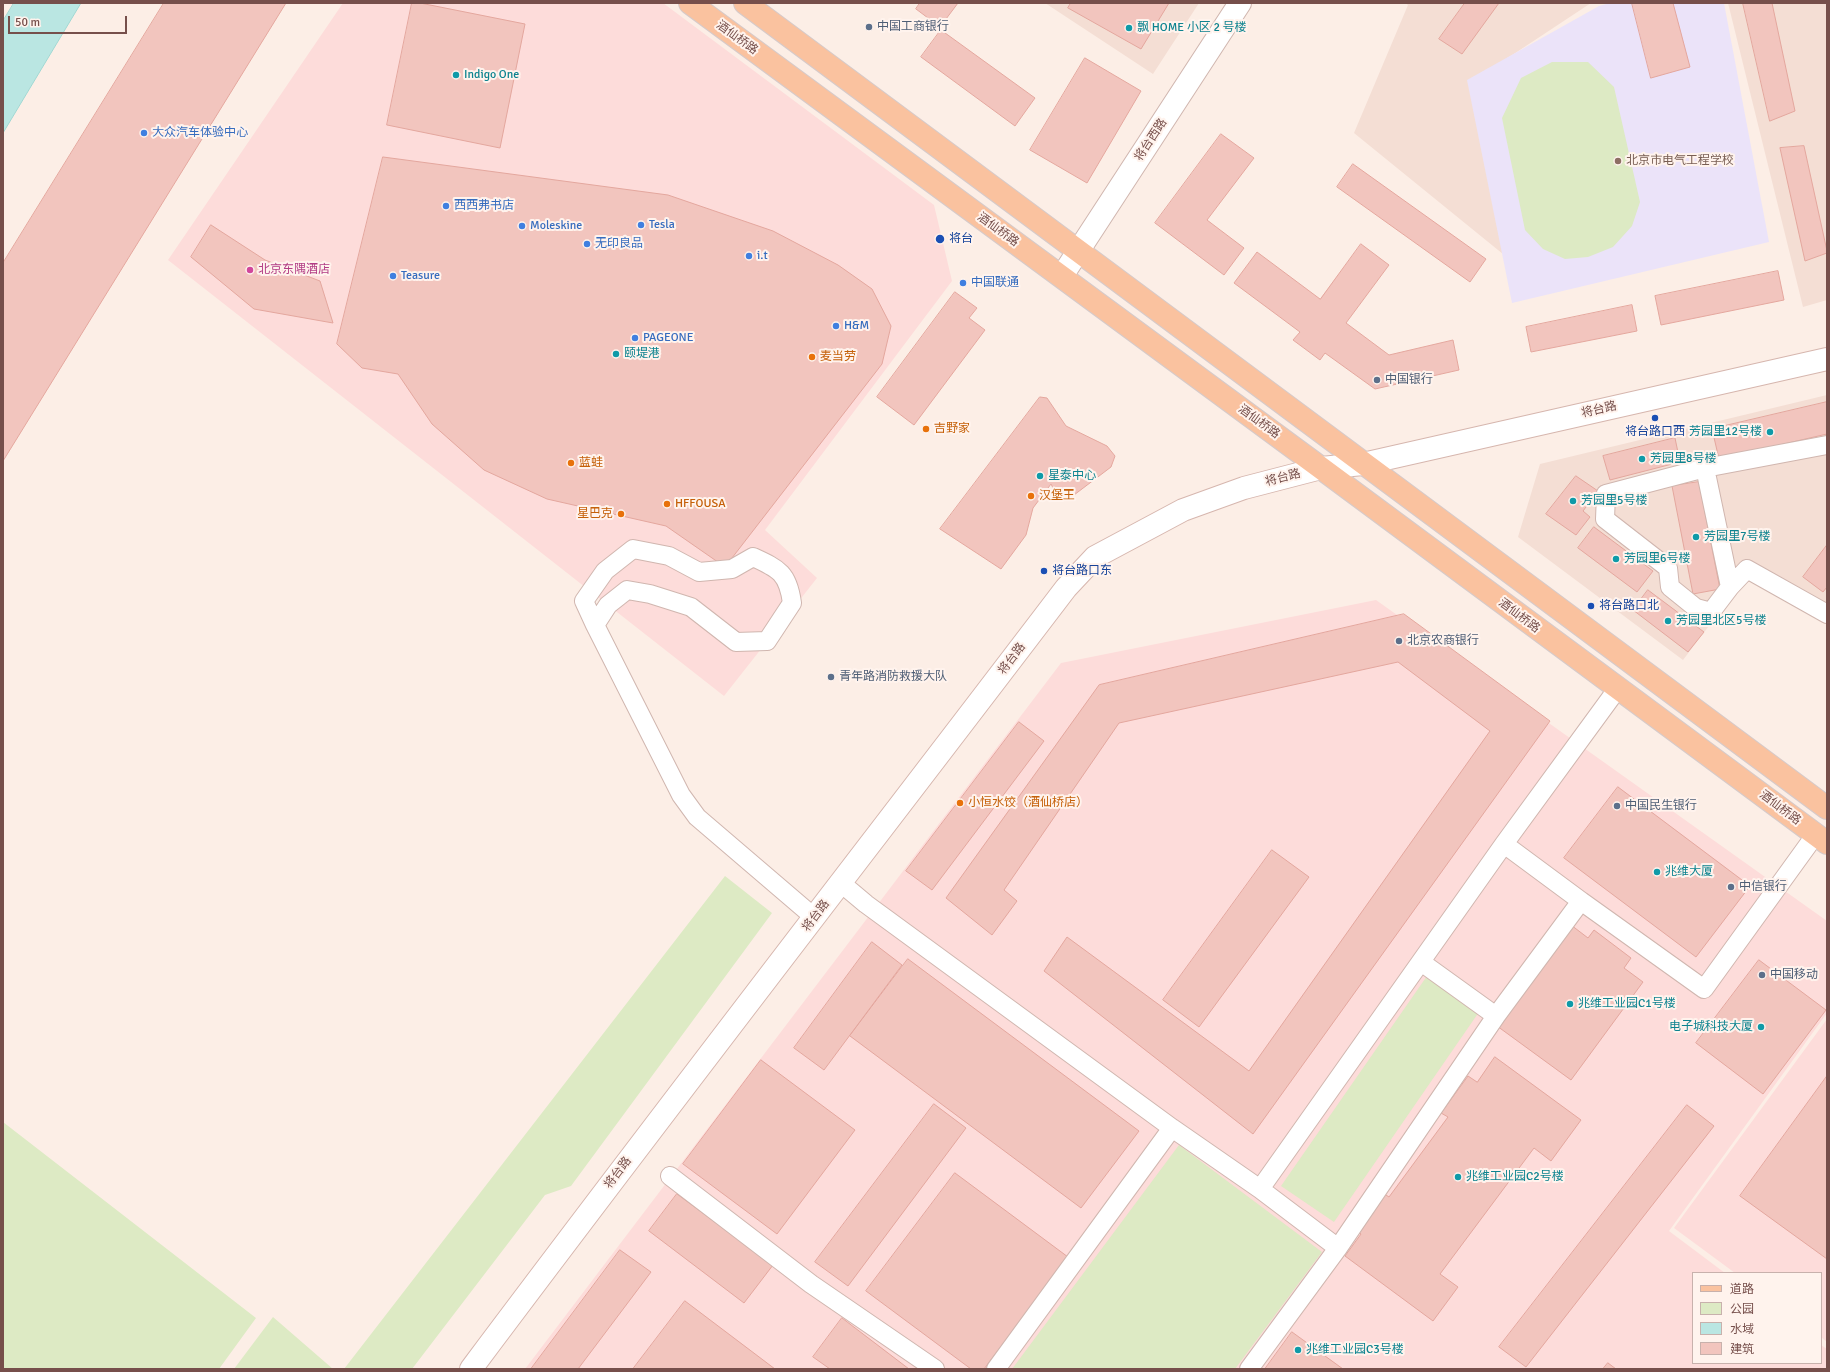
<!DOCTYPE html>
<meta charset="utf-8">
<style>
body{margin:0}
#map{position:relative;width:1830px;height:1372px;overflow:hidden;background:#fceee6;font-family:Signika,"Noto Sans SC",sans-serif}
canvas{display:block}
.frame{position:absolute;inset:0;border:4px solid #764f4b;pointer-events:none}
.legend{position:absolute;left:1692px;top:1272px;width:130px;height:92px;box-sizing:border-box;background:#fff3ed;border:1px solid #c8b1ac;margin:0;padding:5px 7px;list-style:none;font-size:12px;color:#764f4b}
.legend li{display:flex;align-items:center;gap:8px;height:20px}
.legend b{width:20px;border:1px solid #c8b1ac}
.scale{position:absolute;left:8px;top:16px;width:119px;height:18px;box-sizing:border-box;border:2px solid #764f4b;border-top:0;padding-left:5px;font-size:12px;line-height:14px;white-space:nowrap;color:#764f4b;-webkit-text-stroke:3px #fff3ed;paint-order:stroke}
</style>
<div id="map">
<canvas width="1830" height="1372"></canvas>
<div class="frame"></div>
<ul class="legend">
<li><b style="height:5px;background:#fac29f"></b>道路</li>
<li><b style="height:11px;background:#ddeac4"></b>公园</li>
<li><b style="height:11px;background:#bae6e2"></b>水域</li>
<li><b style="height:11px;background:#f2c5be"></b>建筑</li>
</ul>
<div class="scale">50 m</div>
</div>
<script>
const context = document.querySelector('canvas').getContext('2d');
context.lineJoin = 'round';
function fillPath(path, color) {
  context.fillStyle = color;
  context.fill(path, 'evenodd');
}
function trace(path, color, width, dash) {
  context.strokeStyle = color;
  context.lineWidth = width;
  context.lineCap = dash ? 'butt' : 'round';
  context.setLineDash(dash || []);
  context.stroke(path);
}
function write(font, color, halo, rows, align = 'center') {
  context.font = font + ' Signika,"Noto Sans SC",sans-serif';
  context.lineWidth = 4;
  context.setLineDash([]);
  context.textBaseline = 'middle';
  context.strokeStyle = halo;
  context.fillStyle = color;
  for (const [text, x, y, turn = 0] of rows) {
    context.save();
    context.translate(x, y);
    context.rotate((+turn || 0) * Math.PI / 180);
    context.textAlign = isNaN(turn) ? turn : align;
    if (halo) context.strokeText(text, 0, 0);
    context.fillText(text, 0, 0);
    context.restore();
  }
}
fillPath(new Path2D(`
 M1045,3H1199L1153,74Z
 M1405,3H1591L1479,77L1514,263L1354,133L1408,5Z
 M1728,3H1827V300L1803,307Z
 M1827,395V621L1753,568L1683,660L1518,537L1540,464Z`), '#f4ded4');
fillPath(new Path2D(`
 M343,3H663L934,205L952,281L765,530L817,578L724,696L168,260Z
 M1376,600L1827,921V1013L1669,1231L1725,1273H1693V1363H1821V1345L1827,1349V1369H525L1061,663Z
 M1827,1019V1342L1821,1337V1273H1735L1674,1228Z`), '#fddcda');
fillPath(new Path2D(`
 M1610,3H1724L1769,242L1512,303L1467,80L1599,6Z`), '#ebe3f9');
fillPath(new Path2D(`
 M1552,62H1588L1614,87L1640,202L1632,226L1613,247L1588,257L1565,259L1543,249L1525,230L1502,118L1521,78Z
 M725,876L772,913L571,1186L545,1195L412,1369H344Z
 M1427,976L1479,1012L1334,1222L1281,1186Z
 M3,1122L256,1318L219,1369H3Z
 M1179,1145L1322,1252L1235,1369H1012Z
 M273,1317L333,1369H234Z`), '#ddeac4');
const water = new Path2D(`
 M14,3H81L3,133V21Z`);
fillPath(water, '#bae6e2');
trace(water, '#a1d8d3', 1);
const building = new Path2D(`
 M164,3H286L3,461V263Z
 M412,3H420L525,24L500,148L387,125Z
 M920,3H958L940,27L916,9Z
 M1071,3H1169L1141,49L1068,8Z
 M1465,3H1499L1462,54L1439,39Z
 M1632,3H1673L1690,67L1651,78Z
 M1743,3H1772L1795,111L1770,121Z
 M941,30L1035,98L1015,126L921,57Z
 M1085,58L1141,91L1087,183L1030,150Z
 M1221,134L1254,158L1207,220L1244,248L1224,275L1155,223Z
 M1804,146L1827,251V253L1805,261L1780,148Z
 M383,157L668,195L773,231L838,265L872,289L891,326L882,364L725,567L666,526L547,499L484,470L432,424L398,374L362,368L337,344Z
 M1353,164L1486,259L1470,282L1337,187Z
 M211,225L265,260L320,281L333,323L254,309L191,257Z
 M1361,244L1389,265L1346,323L1389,355L1453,340L1459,370L1375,389L1325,353L1320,360L1293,340L1300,332L1234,283L1257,252L1320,299Z
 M1778,271L1784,300L1661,325L1655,296Z
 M955,292L977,308L969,318L985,330L914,425L877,397Z
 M1632,305L1637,331L1531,352L1526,327Z
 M1040,397L1047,398L1066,426L1107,446L1115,456L1111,467L1074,495L1064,496L1055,492L1051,484L1033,508L1026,535L1001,569L940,529Z
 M1827,402V434L1719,459L1712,429Z
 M1675,438L1680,462L1610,480L1603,456Z
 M1576,476L1598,491L1583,511L1590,517L1576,535L1546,514Z
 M1699,482L1720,589L1693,594L1672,486Z
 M1594,527L1653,571L1637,592L1578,548Z
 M1827,545V587L1823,592L1803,577Z
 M1648,590L1704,632L1688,652L1633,610Z
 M1404,614L1550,721L1253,1134L1044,971L1067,937L1249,1071L1490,731L1398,662L1119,723L1004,890L1017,901L992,935L946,898L1099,685Z
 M1019,722L1044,741L932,890L906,871Z
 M1618,787L1750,886L1696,957L1564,858Z
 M1272,850L1309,877L1199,1027L1163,1000Z
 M1571,925L1588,938L1594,930L1631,958L1624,968L1643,982L1571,1080L1497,1026Z
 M872,942L902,965L824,1070L794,1048Z
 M908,959L1139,1131L1081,1208L850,1036Z
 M1759,960L1826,1010L1763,1094L1696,1043Z
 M1495,1057L1581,1120L1551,1161L1534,1148L1440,1274L1458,1287L1433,1321L1345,1256L1361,1234L1356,1230L1383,1193L1389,1197L1448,1117L1441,1113L1468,1076L1477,1082Z
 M761,1060L855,1130L777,1234L683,1164Z
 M1827,1076V1259L1740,1196Z
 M934,1104L966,1128L848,1286L815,1262Z
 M1687,1105L1714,1126L1526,1367L1499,1347Z
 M955,1173L1068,1257L984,1369H971L866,1291Z
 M677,1194L773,1265L744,1303L649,1231Z
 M620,1250L651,1272L578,1369H531Z
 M685,1301L775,1369H633Z
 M842,1318L909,1369H830L813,1357Z
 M1292,1332L1343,1369H1265Z
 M1608,1363L1616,1369H1603Z`);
fillPath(building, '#f2c5be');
trace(building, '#e4a79e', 1);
const minor = new Path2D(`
 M1705,468L1730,587L1711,612L1696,608L1670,587L1668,568L1605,519L1606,494L1705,468L1827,445
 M1730,587L1747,569L1827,614
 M595,625L584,601L605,571L633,549L669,556L699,572L732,569L753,557C779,569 788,573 792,603L767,641L736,642L691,607L650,594L627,590L608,605L595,625L681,795L697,817L815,918
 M841,883L866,904L1172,1128L1260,1189
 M1581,901L1704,989L1816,834
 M1421,962L1496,1016
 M670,1176L811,1284L935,1369
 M1338,1248L1260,1189L1504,844L1618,688
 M996,1369L1172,1128
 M1249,1369L1338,1248L1496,1016L1581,901L1504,844`);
const tertiary = new Path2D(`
 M1062,276L1240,3`);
const secondary = new Path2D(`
 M471,1369C667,1107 868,848 1066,588L1095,557L1183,510L1244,488L1321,468L1363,464L1827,359`);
const primary = new Path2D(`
 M690,3L1321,468L1827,843
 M745,3L1827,808`);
trace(minor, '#d0b6af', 20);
trace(tertiary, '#d0b6af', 24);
trace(secondary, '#d6b6ae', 24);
trace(primary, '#d6cac9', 24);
trace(minor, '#fff', 18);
trace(tertiary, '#fff', 22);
trace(secondary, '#fff', 22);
trace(primary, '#fac29f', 22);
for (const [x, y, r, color] of [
 [869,27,4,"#5c6f8a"],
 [1129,28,4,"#0f9aa8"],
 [456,75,4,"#0f9aa8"],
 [144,133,4,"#3f7fe0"],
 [1618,161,4,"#8d6e63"],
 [446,206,4,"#3f7fe0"],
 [641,225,4,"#3f7fe0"],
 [522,226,4,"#3f7fe0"],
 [940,239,5,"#1a4fb4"],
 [587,244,4,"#3f7fe0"],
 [749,256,4,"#3f7fe0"],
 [250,270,4,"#d1479c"],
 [393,276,4,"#3f7fe0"],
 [963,283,4,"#3f7fe0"],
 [836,326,4,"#3f7fe0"],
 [635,338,4,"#3f7fe0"],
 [616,354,4,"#0f9aa8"],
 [812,357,4,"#e8710a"],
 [1377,380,4,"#5c6f8a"],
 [1655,418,4,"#1a4fb4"],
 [926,429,4,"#e8710a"],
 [1770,432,4,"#0f9aa8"],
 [1642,459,4,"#0f9aa8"],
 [571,463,4,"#e8710a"],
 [1040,476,4,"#0f9aa8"],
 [1031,496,4,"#e8710a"],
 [1573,501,4,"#0f9aa8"],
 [667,504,4,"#e8710a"],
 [621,514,4,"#e8710a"],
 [1696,537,4,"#0f9aa8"],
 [1616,559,4,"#0f9aa8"],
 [1044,571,4,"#1a4fb4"],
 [1591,606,4,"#1a4fb4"],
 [1668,621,4,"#0f9aa8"],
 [1399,641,4,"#5c6f8a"],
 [831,677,4,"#5c6f8a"],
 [960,803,4,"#e8710a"],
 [1617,806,4,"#5c6f8a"],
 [1657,872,4,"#0f9aa8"],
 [1731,887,4,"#5c6f8a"],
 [1762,975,4,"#5c6f8a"],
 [1570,1004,4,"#0f9aa8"],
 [1761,1027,4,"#0f9aa8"],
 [1458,1177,4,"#0f9aa8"],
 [1298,1350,4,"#0f9aa8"]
]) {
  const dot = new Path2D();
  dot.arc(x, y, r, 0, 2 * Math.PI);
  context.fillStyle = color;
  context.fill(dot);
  trace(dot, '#fff3ed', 1.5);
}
write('12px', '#4e5e75', '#fff3ed', [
 ["中国工商银行",877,27],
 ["中国银行",1385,380],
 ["北京农商银行",1407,641],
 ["青年路消防救援大队",839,677],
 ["中国民生银行",1625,806],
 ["中信银行",1739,887],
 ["中国移动",1770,975]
], 'left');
write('12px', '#0d838f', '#fff3ed', [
 ["飘 HOME 小区 2 号楼",1137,28],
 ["Indigo One",464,75],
 ["颐堤港",624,354],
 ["芳园里12号楼",1762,432,"right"],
 ["芳园里8号楼",1650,459],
 ["星泰中心",1048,476],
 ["芳园里5号楼",1581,501],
 ["芳园里7号楼",1704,537],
 ["芳园里6号楼",1624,559],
 ["芳园里北区5号楼",1676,621],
 ["兆维大厦",1665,872],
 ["兆维工业园C1号楼",1578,1004],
 ["电子城科技大厦",1753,1027,"right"],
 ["兆维工业园C2号楼",1466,1177],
 ["兆维工业园C3号楼",1306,1350]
], 'left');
write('12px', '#764f4b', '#fff3ed', [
 ["酒仙桥路",737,38,36],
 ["将台西路",1151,140,-57],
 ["酒仙桥路",998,230,36],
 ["将台路",1599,410,-13],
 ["酒仙桥路",1259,422,36],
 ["将台路",1283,478,-14],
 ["酒仙桥路",1519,616,37],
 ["将台路",1012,659,-53],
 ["酒仙桥路",1780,808,37],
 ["将台路",816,916,-53],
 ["将台路",618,1173,-53]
]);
write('12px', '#366cbe', '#fff3ed', [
 ["大众汽车体验中心",152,133],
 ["西西弗书店",454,206],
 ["Tesla",649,225],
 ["Moleskine",530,226],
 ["无印良品",595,244],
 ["i.t",757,256],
 ["Teasure",401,276],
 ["中国联通",971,283],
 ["H&M",844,326],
 ["PAGEONE",643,338]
], 'left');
write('12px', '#785e54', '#fff3ed', [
 ["北京市电气工程学校",1626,161]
], 'left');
write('12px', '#164399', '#fff3ed', [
 ["将台",949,239],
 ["将台路口西",1655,432,"center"],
 ["将台路口东",1052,571],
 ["将台路口北",1599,606]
], 'left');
write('12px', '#b23c85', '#fff3ed', [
 ["北京东隅酒店",258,270]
], 'left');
write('12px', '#c56008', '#fff3ed', [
 ["麦当劳",820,357],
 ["吉野家",934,429],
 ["蓝蛙",579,463],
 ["汉堡王",1039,496],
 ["HFFOUSA",675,504],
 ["星巴克",613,514,"right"],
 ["小恒水饺（酒仙桥店）",968,803]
], 'left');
</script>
